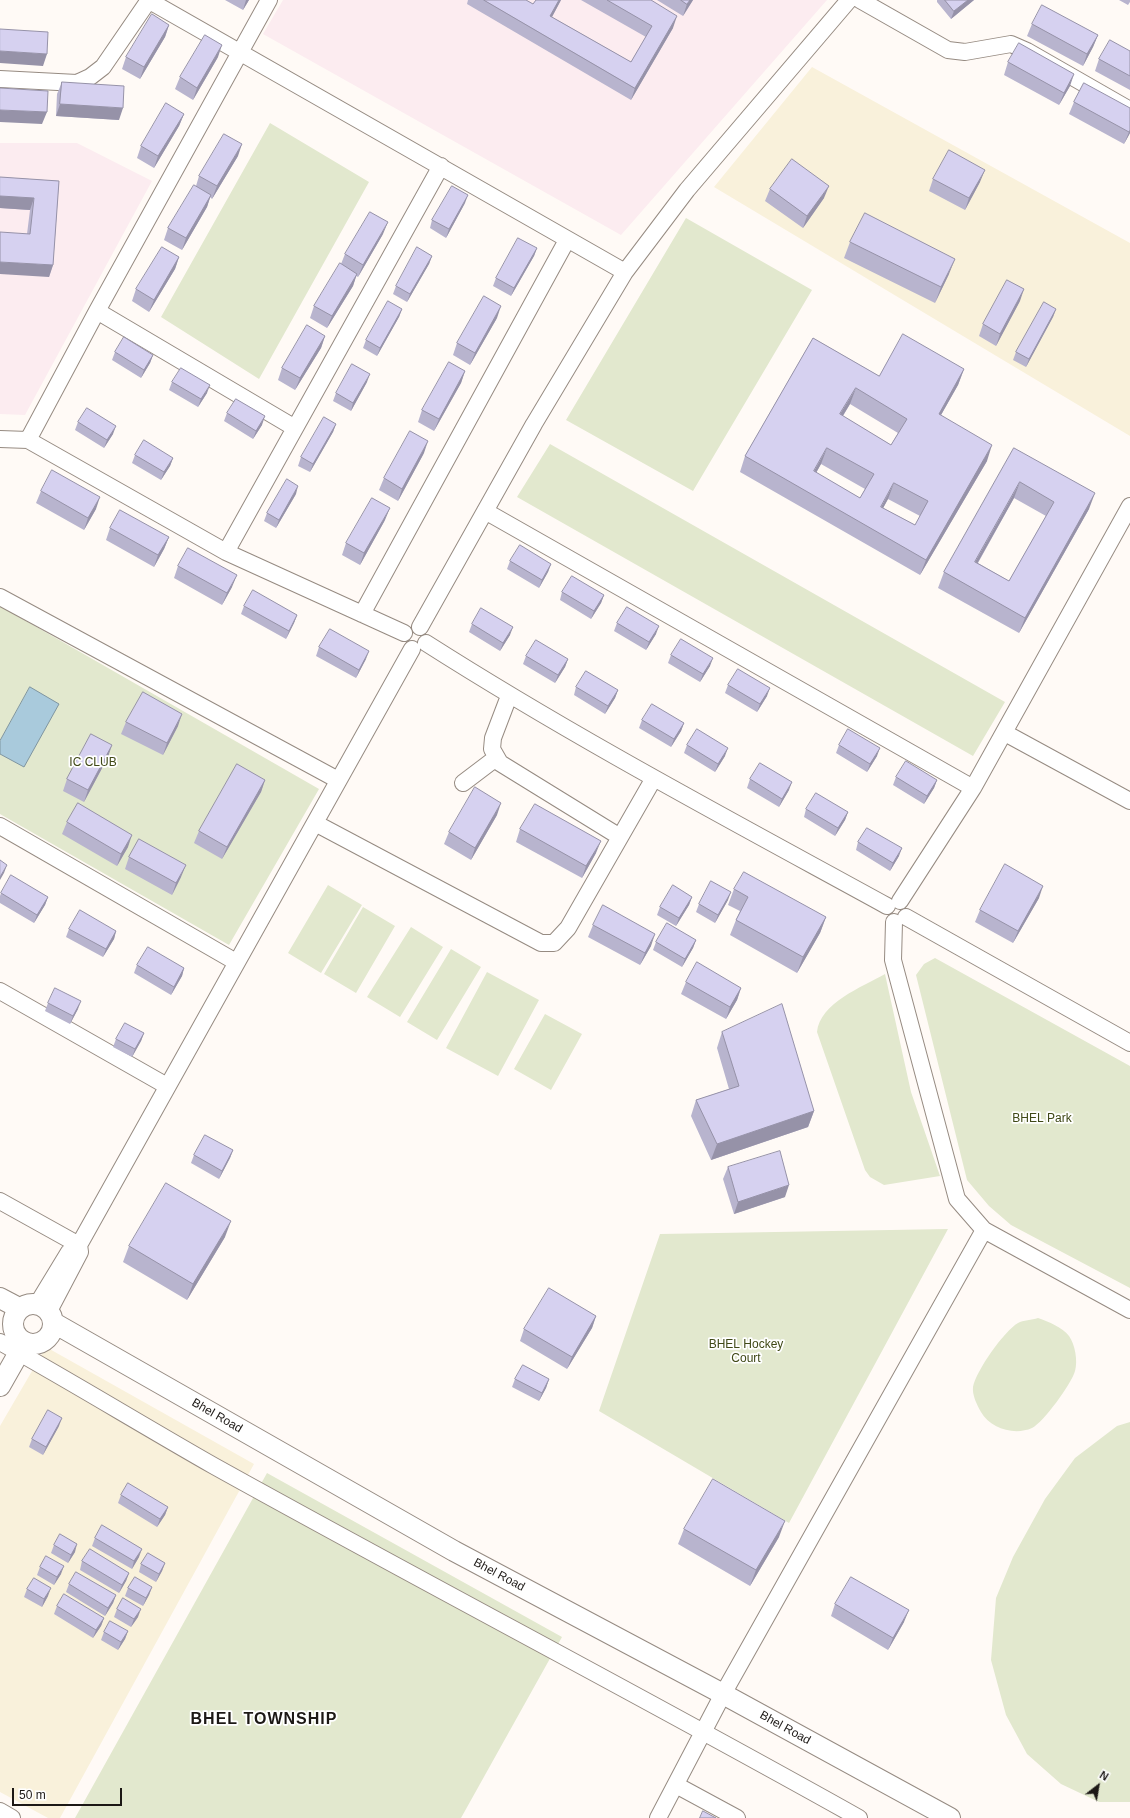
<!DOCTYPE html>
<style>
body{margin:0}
#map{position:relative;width:1130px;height:1818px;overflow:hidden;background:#fffaf6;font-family:Arial,sans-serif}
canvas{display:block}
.north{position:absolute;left:1078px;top:1766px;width:40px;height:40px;-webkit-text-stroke:3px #fff;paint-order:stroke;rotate:31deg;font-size:11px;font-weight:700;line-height:16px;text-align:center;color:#1c1815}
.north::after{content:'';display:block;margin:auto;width:14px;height:18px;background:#1c1815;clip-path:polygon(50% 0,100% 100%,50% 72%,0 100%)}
.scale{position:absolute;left:12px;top:1788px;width:110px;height:18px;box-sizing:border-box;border:2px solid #1c1815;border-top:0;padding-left:5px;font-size:12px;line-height:14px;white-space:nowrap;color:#1c1815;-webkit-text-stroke:3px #fff;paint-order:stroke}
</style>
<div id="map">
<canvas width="1130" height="1818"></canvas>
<div class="north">N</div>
<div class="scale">50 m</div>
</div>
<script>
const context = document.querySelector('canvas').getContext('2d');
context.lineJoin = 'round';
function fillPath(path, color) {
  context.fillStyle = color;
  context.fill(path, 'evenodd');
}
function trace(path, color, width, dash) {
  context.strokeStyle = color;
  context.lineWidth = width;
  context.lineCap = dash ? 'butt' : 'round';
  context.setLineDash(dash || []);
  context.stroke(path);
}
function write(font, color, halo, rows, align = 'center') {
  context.font = font + ' Arial,sans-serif';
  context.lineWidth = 3.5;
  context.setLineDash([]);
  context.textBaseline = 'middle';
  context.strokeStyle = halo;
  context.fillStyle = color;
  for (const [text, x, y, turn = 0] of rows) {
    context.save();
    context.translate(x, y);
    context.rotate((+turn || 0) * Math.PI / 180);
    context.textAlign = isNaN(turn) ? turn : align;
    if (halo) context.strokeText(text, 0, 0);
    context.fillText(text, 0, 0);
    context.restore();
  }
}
fillPath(new Path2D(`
 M812,67L1130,243V436L714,187Z
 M46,1347L254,1464L60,1818H48L0,1792V1426Z`), '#f9f1db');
fillPath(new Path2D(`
 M283,0H827L621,235L263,34Z
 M0,143H77L152,181L25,415L0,414Z`), '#fcecf0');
fillPath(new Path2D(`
 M270,123L369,182L259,379L161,317Z
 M686,218L812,290L693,491L566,420Z
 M550,444L1005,702L973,756L517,497Z
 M0,606L319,789L229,945L0,814Z
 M328,885L362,905L321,973L288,953Z
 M363,907L395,926L356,993L324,974Z
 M411,927L443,947L400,1017L367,997Z
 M451,949L481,967L437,1040L407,1022Z
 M935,958L1130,1066V1288L1011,1225L989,1206L967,1180L916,975L924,964Z
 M487,972L539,1000L498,1076L446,1048Z
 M885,974L911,1092L940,1176L884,1185L870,1177L865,1170L817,1032C820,1003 862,987 885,974Z
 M545,1014L582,1034L551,1090L514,1069Z
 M948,1229L789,1523L599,1411L660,1234Z
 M1038,1318C1049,1322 1062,1327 1069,1336C1075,1344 1078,1361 1075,1371C1072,1383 1043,1423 1032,1428C1014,1436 990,1428 981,1412C977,1405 972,1395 973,1387C976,1371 1004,1331 1018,1323C1023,1320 1032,1320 1038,1318Z
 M1130,1422V1802H1099L1061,1784L1027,1754L1006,1715L991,1660L996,1598L1013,1557L1045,1499L1075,1458L1117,1426Z
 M267,1473L562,1637L461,1818H75Z`), '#e2e8ce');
const water = new Path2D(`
 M30,687L59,704L24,767L0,754V741Z`);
fillPath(water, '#a9cadc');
trace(water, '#7f95a0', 1);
const minor = new Path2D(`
 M148,0L625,272
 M860,0L948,50L965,52L1011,44L1027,51L1130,110
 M0,79L77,83L90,77L103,67L149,0
 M97,311L295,428
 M0,439L28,440L226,552L404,633
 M28,440L97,311L269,0
 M485,511L973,788
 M226,552L441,166
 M0,597L338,780
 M362,614L567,240
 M420,627L534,424L625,272L687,190L849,0
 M426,643C575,738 732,821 887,906
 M509,696L493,738L492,749L500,763L620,837
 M1005,733L1130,801
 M463,783L496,758
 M315,823L541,943H554L568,928L654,778
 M0,826L236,962
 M900,901L973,788L1130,506
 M906,917L1130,1043
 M894,922L893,960L957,1199L984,1230L1130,1310
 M0,991L167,1086
 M0,1201L79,1245
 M38,1303L69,1252
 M49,1311L80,1252L79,1245L412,649
 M0,1342C72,1382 142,1425 214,1466C428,1585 645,1698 859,1818
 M676,1785L737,1818
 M0,1811L12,1818
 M658,1818L723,1694L984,1230`);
const tertiary = new Path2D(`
 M0,1298L19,1308
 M13 1324a20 20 0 1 1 40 0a20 20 0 1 1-40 0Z
 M54,1323L454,1551L723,1694L950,1818
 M0,1386L25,1342`);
trace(minor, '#968b82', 18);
trace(tertiary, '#968b82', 22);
trace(minor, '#fff', 16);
trace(tertiary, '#fff', 20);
fillPath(new Path2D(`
 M225,0H249L243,10Z
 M468,0H526L533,4L536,0H561L552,17L631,62L646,37L581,0H651L673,28L631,100L467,4Z
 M657,0H693L683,16Z
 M937,0H974L951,19L937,2Z
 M1119,0H1130V2L1128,5Z
 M1032,24L1098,35L1093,47L1083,66L1027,36Z
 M169,25L165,37L140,79L122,69L126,57Z
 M1130,51V90L1095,71L1099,59Z
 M218,57L193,100L175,89L180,77Z
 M1008,62L1070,86L1059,105L1004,75Z
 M62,82L119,120L56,116L57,94Z
 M1084,83L1130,133L1124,144L1069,114L1074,102Z
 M184,114L179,126L154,168L137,158L141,146Z
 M238,156L212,199L210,197L207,207L182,250L164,240L168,228L196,186L199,176Z
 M0,177L59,181L53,265L49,277L27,234L30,210L0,208Z
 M933,179L980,182L965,210L929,191Z
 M770,189L824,198L803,228L765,201Z
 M465,203L446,238L430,228L432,220Z
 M383,234L358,277L356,276L353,286L327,328L310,318L314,306L341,264L345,254Z
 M850,242L949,274L935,303L844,258Z
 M537,248L534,256L511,296L493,286L496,278Z
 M432,256L429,264L407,302L393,294L396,286Z
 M179,257L175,269L149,312L132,301L136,289Z
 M1020,301L996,346L979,336L983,324Z
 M402,309L399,317L377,356L363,348L366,340Z
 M1056,309L1053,317L1026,367L1013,360L1016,352Z
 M497,318L470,365L453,355L457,343Z
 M325,336L321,348L295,390L278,380L282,368Z
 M813,338L879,376L964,369L958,385L941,415L987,461L920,575L740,472L745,456ZM850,404L898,433L891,445L843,416ZM821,464L865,489L860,498L816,473ZM888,499L920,516L915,525L883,508Z
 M115,352L153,355L150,363L141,378L112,360Z
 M465,371L461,383L434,431L418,422L422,410Z
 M172,382L207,393L198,407L169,390Z
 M367,382L351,411L333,401L336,393Z
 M227,413L262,425L253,439L224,421Z
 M78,422L113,434L104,448L75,430Z
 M336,424L333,432L310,472L298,466L301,457Z
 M1014,448L1089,509L1019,633L938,588L944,572ZM1014,498L1046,516L1009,581L978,563Z
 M424,453L398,501L379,490L384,478Z
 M135,455L173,458L170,466L161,480L132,463Z
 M41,491L96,509L84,530L36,503Z
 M296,494L276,528L264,521L267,513Z
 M385,520L360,565L342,555L346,543Z
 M110,528L169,537L164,549L154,567L106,540Z
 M510,561L551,564L548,572L539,588L507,569Z
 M178,566L232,587L222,605L174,578Z
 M562,592L604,595L601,603L591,619L560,600Z
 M244,606L297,615L294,623L286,639L241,614Z
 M617,623L656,634L646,650L614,631Z
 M472,624L510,635L500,651L469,632Z
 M319,647L366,659L356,678L316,656Z
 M671,655L710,666L700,682L668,663Z
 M526,656L568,659L565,667L555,683L523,664Z
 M728,685L767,696L757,712L725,693Z
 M576,687L618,690L615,698L605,714L574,695Z
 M642,720L684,723L681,731L671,747L639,728Z
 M126,722L178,726L163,755L121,734Z
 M687,745L725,756L715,772L684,753Z
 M839,745L877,756L867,772L836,753Z
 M108,757L84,802L63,791L67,779Z
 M896,777L937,780L934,788L924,804L893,785Z
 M750,779L789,790L779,807L747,788Z
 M265,780L261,792L222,859L194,843L199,831Z
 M806,809L848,812L845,820L835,836L804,817Z
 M497,815L471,860L444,844L449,832Z
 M67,822L128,847L117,866L62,834Z
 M520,829L596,853L582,878L516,842Z
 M858,842L899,856L890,871L856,850Z
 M129,857L181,877L172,895L125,869Z
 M734,889L826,917L820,933L797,973L730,935L736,920L740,911L728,905Z
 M1,893L48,897L45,905L34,923L0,903V896Z
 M692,897L689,905L676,926L657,915L660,907Z
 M1039,898L1013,943L975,922L980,910Z
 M728,900L715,923L696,912L699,904Z
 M593,925L651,946L640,965L588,937Z
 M69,929L116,931L114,939L103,957L66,937Z
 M696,940L693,948L682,967L653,950L656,942Z
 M137,965L184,968L182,976L171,995L134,973Z
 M686,982L741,988L737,1000L726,1019L681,994Z
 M48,1003L78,1009L70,1024L45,1011Z
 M722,1032L814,1111L808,1127L711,1160L691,1116L696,1100L729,1089L717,1048Z
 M144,1033L141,1041L132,1057L113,1047L116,1039Z
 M233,1150L230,1158L219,1179L191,1163L194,1155Z
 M728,1167L785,1197L734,1214L723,1179Z
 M225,1237L187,1300L123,1262L129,1246Z
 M596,1316L592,1328L567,1369L520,1341L524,1329Z
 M515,1379H549L546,1388L539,1401L512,1387Z
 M59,1426L43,1455L29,1447L32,1439Z
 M121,1495L168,1507L165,1515L157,1527L118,1503Z
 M684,1529L779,1537L750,1586L678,1544Z
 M95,1538L139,1557L132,1569L92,1546Z
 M54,1545L75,1552L68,1563L51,1553Z
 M82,1561L129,1573L126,1581L119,1593L80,1570Z
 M165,1563L162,1571L156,1582L139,1572L141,1564Z
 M40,1567L61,1574L54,1585L37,1575Z
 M69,1584L116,1595L113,1603L105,1616L66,1592Z
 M152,1587L149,1595L143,1606L125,1596L128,1588Z
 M27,1589L48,1596L42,1607L24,1597Z
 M835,1604L904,1622L888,1650L831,1616Z
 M57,1606L104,1618L101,1626L93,1638L54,1614Z
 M117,1609L138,1617L131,1627L114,1617Z
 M128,1631L125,1639L118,1650L101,1640L104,1632Z`), '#b8b4ce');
fillPath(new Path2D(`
 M246,0H249L243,10Z
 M559,0H561L546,28L550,16Z
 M690,0H693L683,16L687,4Z
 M968,0H974L951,19L954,11Z
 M677,16L673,28L631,100L635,88Z
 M169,25L165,37L140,79L144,67Z
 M1098,35L1093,47L1083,66L1087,54Z
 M222,45L218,57L193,100L197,88Z
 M0,51L47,54L43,66L0,63Z
 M1074,74L1070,86L1059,105L1064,93Z
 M60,104L123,108L119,120L56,116Z
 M0,110L47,112L42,124L0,122Z
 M184,114L179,126L154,168L158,156Z
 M1130,130V133L1124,144L1129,132Z
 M242,144L238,156L212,199L217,186Z
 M985,170L980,182L965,210L969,198Z
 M829,186L824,198L803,228L807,216Z
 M211,195L207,207L182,250L186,238Z
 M468,195L465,203L446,238L449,229Z
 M0,196L34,198L30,210L0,208Z
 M388,222L383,234L358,277L363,265Z
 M537,248L534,256L511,296L514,288Z
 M432,256L429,264L407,302L410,294Z
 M179,257L175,269L149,312L154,300Z
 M955,259L949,274L935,303L941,287Z
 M0,262L53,265L49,277L0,274Z
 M357,274L353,286L327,328L332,316Z
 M1024,289L1020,301L996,346L1000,334Z
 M501,306L497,318L470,365L475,353Z
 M402,309L399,317L377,356L380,348Z
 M1056,309L1053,317L1026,367L1029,359Z
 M325,336L321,348L295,390L300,378Z
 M153,355L150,363L141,378L144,370Z
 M964,369L958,385L933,429L939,414Z
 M465,371L461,383L434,431L439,419Z
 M370,374L367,382L351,411L353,403Z
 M210,385L207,393L198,407L201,399Z
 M856,388L850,404L834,430L840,414Z
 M265,416L262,425L253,439L256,431Z
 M336,424L333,432L310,472L313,464Z
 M116,426L113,434L104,448L107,440Z
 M428,441L424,453L398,501L402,489Z
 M992,445L987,461L920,575L926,560Z
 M827,448L821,464L808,487L814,471Z
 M173,458L170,466L161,480L164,472Z
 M1020,482L1014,498L969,578L975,562Z
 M894,483L888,499L875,523L881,507Z
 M298,486L296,494L276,528L279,520Z
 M1095,493L1089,509L1019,633L1025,618Z
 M100,497L96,509L84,530L88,518Z
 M390,508L385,520L360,565L364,553Z
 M169,537L164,549L154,567L158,555Z
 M551,564L548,572L539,588L542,580Z
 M237,575L232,587L222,605L227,593Z
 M604,595L601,603L591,619L594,611Z
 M297,615L294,623L286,639L289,631Z
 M659,626L656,634L646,650L649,642Z
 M513,627L510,635L500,651L503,643Z
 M369,651L366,659L356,678L359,670Z
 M713,658L710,666L700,682L703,674Z
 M568,659L565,667L555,683L558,675Z
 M770,688L767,696L757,712L760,704Z
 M618,690L615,698L605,714L608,706Z
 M182,714L178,726L163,755L167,743Z
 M684,723L681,731L671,747L674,739Z
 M112,745L108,757L84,802L88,790Z
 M728,748L725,756L715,772L718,764Z
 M880,748L877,756L867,772L870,764Z
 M265,780L261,792L222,859L227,847Z
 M937,780L934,788L924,804L927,796Z
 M792,782L789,790L779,807L782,799Z
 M501,803L497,815L471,860L475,848Z
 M848,812L845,820L835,836L838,828Z
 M132,835L128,847L117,866L121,854Z
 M601,841L596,853L582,878L586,866Z
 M902,848L899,856L890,871L893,863Z
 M7,865L4,873L0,880V877Z
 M186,865L181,877L172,895L176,883Z
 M1043,886L1039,898L1013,943L1018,931Z
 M731,892L728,900L715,923L718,915Z
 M48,897L45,905L34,923L37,915Z
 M692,897L689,905L676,926L679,918Z
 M826,917L820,933L797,973L803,957Z
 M116,931L114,939L103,957L106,949Z
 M655,934L651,946L640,965L645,953Z
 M696,940L693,948L682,967L685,959Z
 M184,968L182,976L171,995L174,987Z
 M741,988L737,1000L726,1019L730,1007Z
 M81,1001L78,1009L70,1024L73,1016Z
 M144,1033L141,1041L132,1057L135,1049Z
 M814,1111L808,1127L711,1160L717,1144Z
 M233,1150L230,1158L219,1179L222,1171Z
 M789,1185L785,1197L734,1214L738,1202Z
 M231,1221L225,1237L187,1300L193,1284Z
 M596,1316L592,1328L567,1369L572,1357Z
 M549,1379L546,1388L539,1401L542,1393Z
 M62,1418L59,1426L43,1455L46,1447Z
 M168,1507L165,1515L157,1527L160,1519Z
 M785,1521L779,1537L750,1586L756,1570Z
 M77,1544L75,1552L68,1563L71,1555Z
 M142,1549L139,1557L132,1569L134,1561Z
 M165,1563L162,1571L156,1582L159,1574Z
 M64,1566L61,1574L54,1585L57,1577Z
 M129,1573L126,1581L119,1593L122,1585Z
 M152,1587L149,1595L143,1606L146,1598Z
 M51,1588L48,1596L42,1607L44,1599Z
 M116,1595L113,1603L105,1616L108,1608Z
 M141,1609L138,1617L131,1627L134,1619Z
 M909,1610L904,1622L888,1650L893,1638Z
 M104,1618L101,1626L93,1638L96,1630Z
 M128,1631L125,1639L118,1650L121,1642Z`), '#9692a8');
const building = new Path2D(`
 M484,0H526L533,4L536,0H559L550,16L631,62L652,26L607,0H651L677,16L635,88Z
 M681,0H690L687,4Z
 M945,0H968L954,11Z
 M1042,5L1098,35L1087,54L1032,24Z
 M152,14L169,25L144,67L126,57Z
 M0,29L48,32L47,54L0,51Z
 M205,35L222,45L197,88L180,77Z
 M1110,40L1130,51V76L1099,59Z
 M1019,43L1074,74L1064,93L1008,62Z
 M62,82L124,86L123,108L60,104Z
 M1084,83L1130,108V130L1129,132L1074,102Z
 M0,88L48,91L47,112L0,110Z
 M166,103L184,114L158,156L141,146Z
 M224,134L242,144L217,186L199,176Z
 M949,150L985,170L969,198L933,179Z
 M792,159L829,186L807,216L770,189Z
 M0,177L59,181L53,265L0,262V232L30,234L34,198L0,196Z
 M194,185L211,195L186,238L168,228Z
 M452,186L468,195L449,229L432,220Z
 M370,212L388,222L363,265L345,254Z
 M865,213L955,259L941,287L850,242Z
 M518,238L537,248L514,288L496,278Z
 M162,247L179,257L154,300L136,289Z
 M417,247L432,256L410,294L396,286Z
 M340,263L357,274L332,316L314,306Z
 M1007,280L1024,289L1000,334L983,324Z
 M484,296L501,306L475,353L457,343Z
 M388,301L402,309L380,348L366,340Z
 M1044,302L1056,309L1029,359L1016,352Z
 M307,325L325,336L300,378L282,368Z
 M903,334L964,369L939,414L992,445L926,560L745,456L813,338L879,376ZM856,388L907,419L891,445L840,414ZM827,448L874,474L860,498L814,471ZM894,483L928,501L915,525L881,507Z
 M124,337L153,355L144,370L115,352Z
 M449,362L465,371L439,419L422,410Z
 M352,364L370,374L353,403L336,393Z
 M181,368L210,385L201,399L172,382Z
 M236,399L265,416L256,431L227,413Z
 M87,408L116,426L107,440L78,422Z
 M324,417L336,424L313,464L301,457Z
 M410,431L428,441L402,489L384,478Z
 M144,440L173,458L164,472L135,455Z
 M1014,448L1095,493L1025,618L944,572ZM1020,482L1054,502L1009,581L975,562Z
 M52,470L100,497L88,518L41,491Z
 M287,479L298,486L279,520L267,513Z
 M372,498L390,508L364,553L346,543Z
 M120,510L169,537L158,555L110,528Z
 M520,545L551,564L542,580L510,561Z
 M188,548L237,575L227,593L178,566Z
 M572,576L604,595L594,611L562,592Z
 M253,590L297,615L289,631L244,606Z
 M627,607L659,626L649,642L617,623Z
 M481,608L513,627L503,643L472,624Z
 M330,629L369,651L359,670L319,647Z
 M681,639L713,658L703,674L671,655Z
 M536,640L568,659L558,675L526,656Z
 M738,669L770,688L760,704L728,685Z
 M586,671L618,690L608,706L576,687Z
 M143,692L182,714L167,743L126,722Z
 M652,704L684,723L674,739L642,720Z
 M697,729L728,748L718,764L687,745Z
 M848,729L880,748L870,764L839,745Z
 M91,734L112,745L88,790L67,779Z
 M906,761L937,780L927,796L896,777Z
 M760,763L792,782L782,799L750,779Z
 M237,764L265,780L227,847L199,831Z
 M475,787L501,803L475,848L449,832Z
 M816,793L848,812L838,828L806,809Z
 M78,803L132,835L121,854L67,822Z
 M535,804L601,841L586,866L520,829Z
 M867,828L902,848L893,863L858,842Z
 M139,839L186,865L176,883L129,857Z
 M0,860L7,865L0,877Z
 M1005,864L1043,886L1018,931L980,910Z
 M744,872L826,917L803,957L736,920L748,897L734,889Z
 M11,875L48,897L37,915L1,893Z
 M711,881L731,892L718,915L699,904Z
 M673,885L692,897L679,918L660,907Z
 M603,905L655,934L645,953L593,925Z
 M80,910L116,931L106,949L69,929Z
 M667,923L696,940L685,959L656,942Z
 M148,947L184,968L174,987L137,965Z
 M697,962L741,988L730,1007L686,982Z
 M55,988L81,1001L73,1016L48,1003Z
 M782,1004L814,1111L717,1144L696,1100L739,1086L722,1032Z
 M125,1023L144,1033L135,1049L116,1039Z
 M205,1135L233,1150L222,1171L194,1155Z
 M780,1151L789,1185L738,1202L728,1167Z
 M166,1183L231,1221L193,1284L129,1246Z
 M549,1288L596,1316L572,1357L524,1329Z
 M523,1365L549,1379L542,1393L515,1379Z
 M48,1410L62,1418L46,1447L32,1439Z
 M713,1479L785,1521L756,1570L684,1529Z
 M128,1483L168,1507L160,1519L121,1495Z
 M102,1525L142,1549L134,1561L95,1538Z
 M60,1534L77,1544L71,1555L54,1545Z
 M90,1549L129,1573L122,1585L82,1561Z
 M148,1553L165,1563L159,1574L141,1564Z
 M46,1556L64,1566L57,1577L40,1567Z
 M76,1572L116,1595L108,1608L69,1584Z
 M135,1577L152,1587L146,1598L128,1588Z
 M851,1577L909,1610L893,1638L835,1604Z
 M34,1578L51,1588L44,1599L27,1589Z
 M64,1594L104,1618L96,1630L57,1606Z
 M123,1598L141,1609L134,1619L117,1609Z
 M110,1621L128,1631L121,1642L104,1632Z
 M703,1811L716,1818H700Z`);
fillPath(building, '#d6d1f0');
trace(building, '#9692a8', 1);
write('12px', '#404917', '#fff', [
 ["IC CLUB",93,763],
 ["BHEL Park",1042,1119],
 ["BHEL Hockey",746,1345],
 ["Court",746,1359]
]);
write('12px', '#1c1815', '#fff', [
 ["Bhel Road",217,1416,30],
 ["Bhel Road",499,1575,28],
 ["Bhel Road",785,1728,29]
]);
context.letterSpacing = '1px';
write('bold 16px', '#1c1815', '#fff', [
 ["BHEL TOWNSHIP",264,1720]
]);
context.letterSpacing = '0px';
</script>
